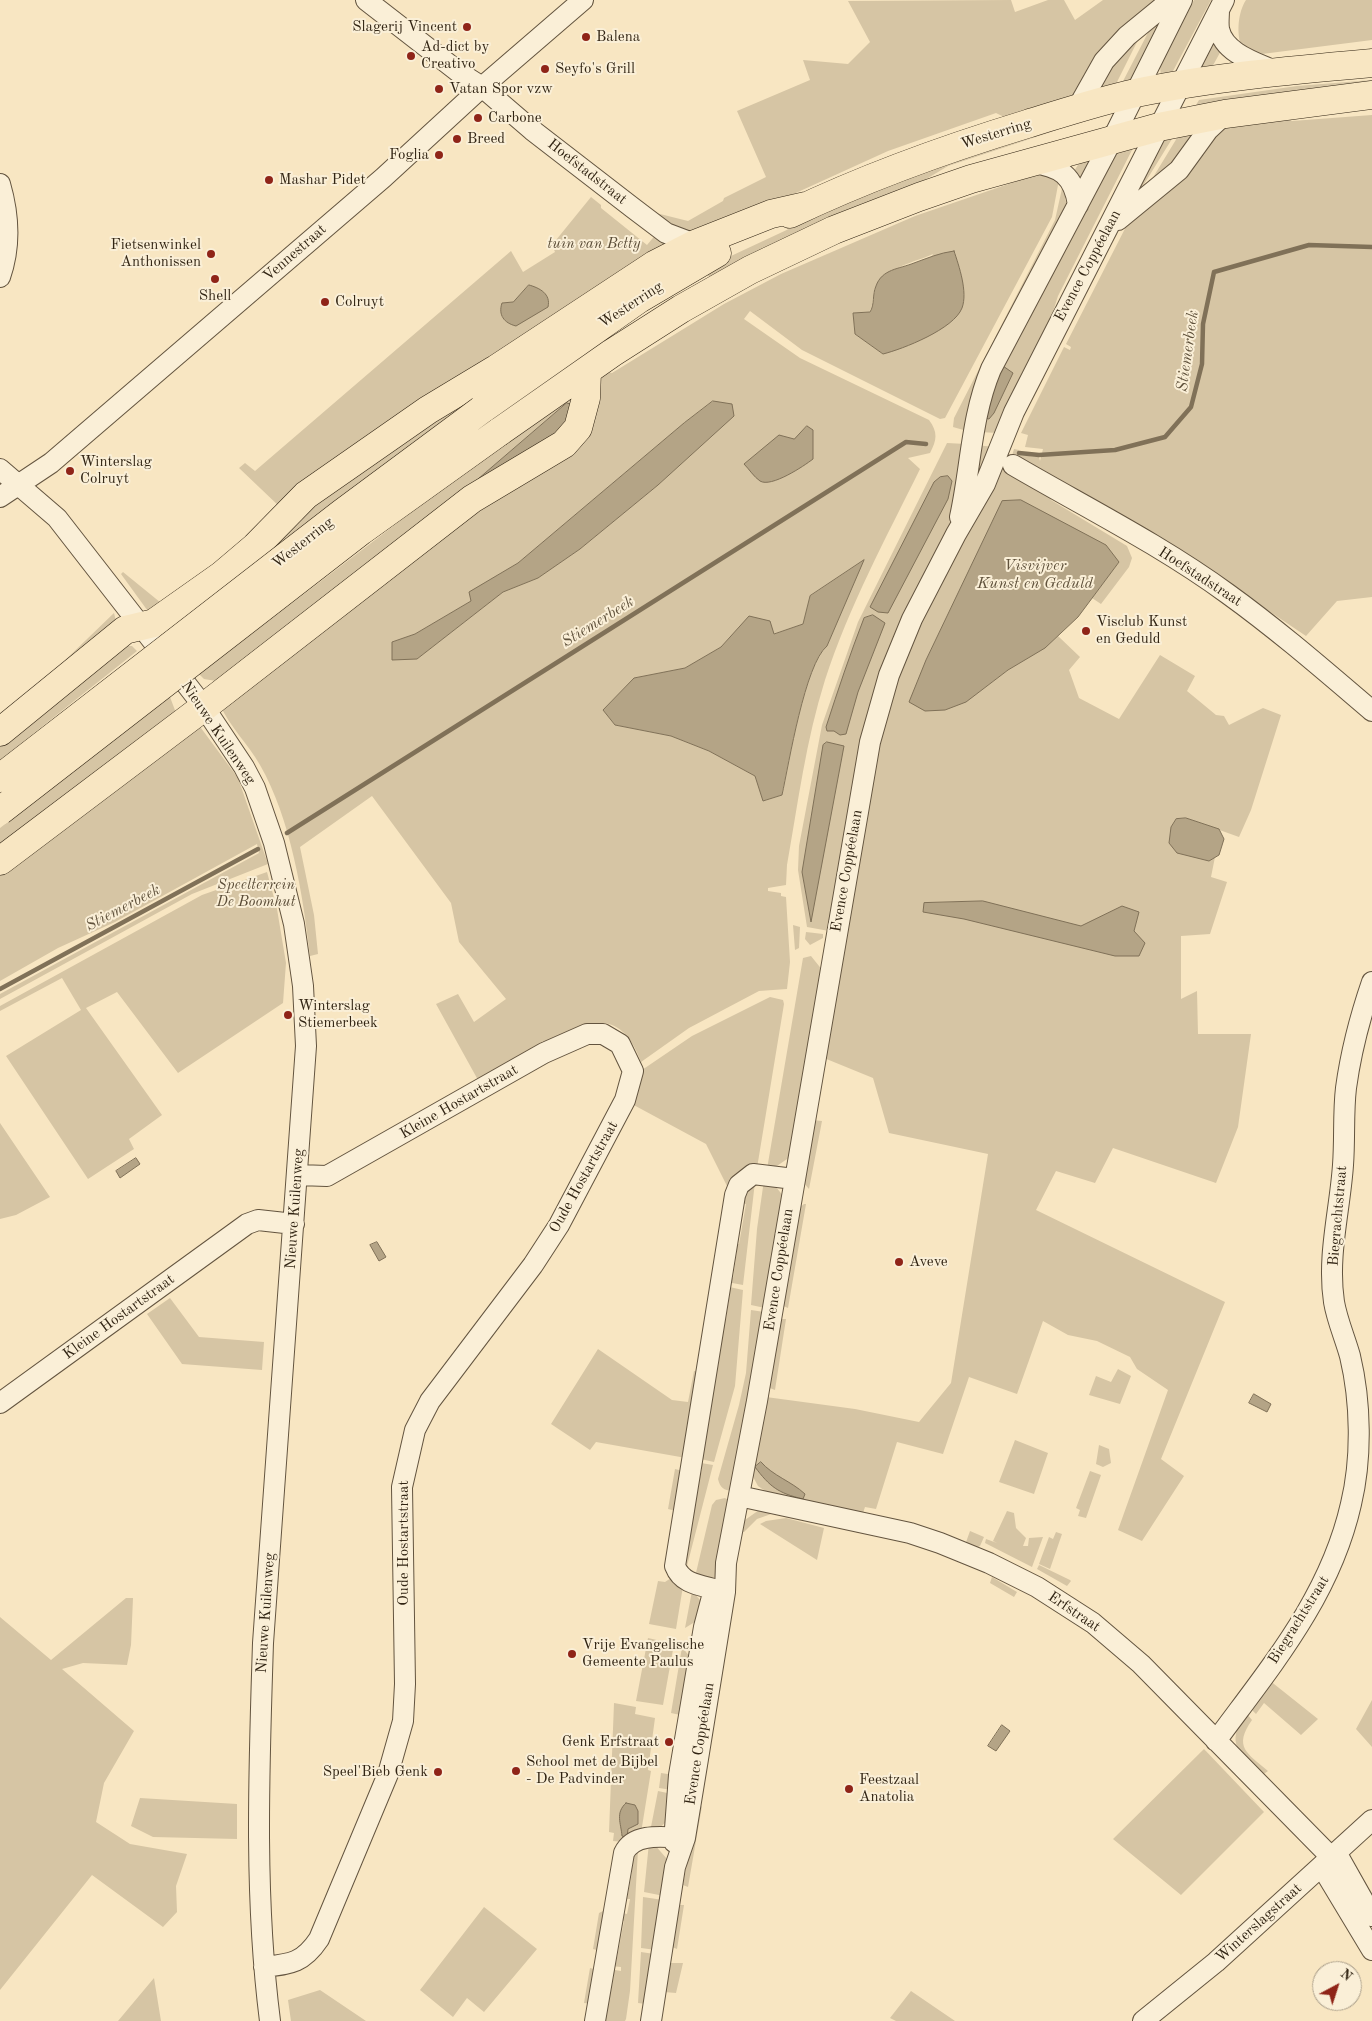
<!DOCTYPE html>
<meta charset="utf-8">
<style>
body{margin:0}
#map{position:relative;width:1372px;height:2021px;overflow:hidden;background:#f8e6c2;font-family:"Old Standard TT",serif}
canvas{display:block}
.north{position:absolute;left:1312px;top:1961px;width:50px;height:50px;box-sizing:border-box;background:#faefd7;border:1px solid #aa9e89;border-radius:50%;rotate:40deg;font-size:14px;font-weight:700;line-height:20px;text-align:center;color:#312413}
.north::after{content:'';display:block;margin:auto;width:18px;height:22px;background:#8f2418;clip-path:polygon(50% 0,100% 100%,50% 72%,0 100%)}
</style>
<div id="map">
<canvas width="1372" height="2021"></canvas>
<div class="north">N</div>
</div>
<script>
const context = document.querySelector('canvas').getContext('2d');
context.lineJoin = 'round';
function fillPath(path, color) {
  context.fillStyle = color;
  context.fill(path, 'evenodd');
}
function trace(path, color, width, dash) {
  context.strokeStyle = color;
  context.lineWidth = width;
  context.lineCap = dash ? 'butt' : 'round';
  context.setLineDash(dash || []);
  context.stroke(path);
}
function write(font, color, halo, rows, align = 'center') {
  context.font = font + ' "Old Standard TT",serif';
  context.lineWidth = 4;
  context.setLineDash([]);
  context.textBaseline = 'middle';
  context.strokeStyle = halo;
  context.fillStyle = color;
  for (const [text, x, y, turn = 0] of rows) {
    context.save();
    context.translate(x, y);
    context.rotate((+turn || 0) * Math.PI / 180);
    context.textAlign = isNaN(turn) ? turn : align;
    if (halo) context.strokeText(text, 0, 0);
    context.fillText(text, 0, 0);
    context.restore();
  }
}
fillPath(new Path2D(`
 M1011,0L1015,12L1048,0H1064L1075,20L1103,0H1158L1076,94L1067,99L1006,118L996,113L888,151L765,207L687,235L652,212L688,221L723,201L724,198L766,177L737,111L810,80L803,60L848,64L870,42L848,1Z
 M1194,0H1211L1173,71L1169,76H1161L1160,67Z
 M1246,0H1372V40L1262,54L1242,48C1236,34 1238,12 1246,0Z
 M1166,15L1132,82L1120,87L1153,23Z
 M1142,32L1114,88L1095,89L1107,66Z
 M1212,36L1222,49L1211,69L1197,72Z
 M1372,80V85L1193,110L1199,100L1297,86Z
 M1282,114L1292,121L1372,115V597L1337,601L1306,636L1196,562L1012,456L1014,449L1019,450L1018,455L1039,457L1040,461L1043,449L1025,447L1028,435L1021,433L1064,347L1070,350L1071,347L1066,344L1133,213L1224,125Z
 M1061,122L1057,130L948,166L918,184L711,278L701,270L853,199Z
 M1194,130L1190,147L1146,189L1180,133Z
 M1175,134L1138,194L1132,199L1158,140Z
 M1134,146L1058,296L1045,337L998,433L979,432L986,394L1112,151Z
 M1084,156L1093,157L1081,182L1072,174Z
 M1035,171L1061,181L1058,185L1052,217L945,418L940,419L802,350L750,311L744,319L800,358L929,420C938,432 937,440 930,453L908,458L920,469C886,538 849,606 825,680C806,740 798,803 787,865L786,885L768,888V891L781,893V896L786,897L790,962L787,989L759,991L689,1028L641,1062C619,1004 586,1022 545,1045L543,1041L478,1080L436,1004L458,994L474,1022L506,999L459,942L451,903L372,796L300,847L314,915L318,954L310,956C303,895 291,819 260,765C248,744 230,727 220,705L608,372L612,373L724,304L781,274L915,216L1029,177ZM933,254L883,354L855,334L853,313L869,312C875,304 871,295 876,286C884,268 916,262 933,254ZM713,401L733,416L658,485L580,549L538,578L503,592L417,659L392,642L415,634L471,601L498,575L518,563L684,423ZM779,436L794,439L744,464ZM863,561L827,646C805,664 789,763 782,795L764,801L755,776L709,751L671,736L615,725L603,710L634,678L685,668L721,647L749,617L773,634L803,624L810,596Z
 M1063,184L1067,208L967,431L953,427L954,418L1055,220Z
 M591,197L601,205V208L647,245L657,233L680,245L281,508L239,468L245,463L255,471L511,251L523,272L555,252L552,245ZM529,285L502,318V303L513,302Z
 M603,306L252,565L285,524Z
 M579,389L576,412L216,681L204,679L199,674L417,508Z
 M947,443L966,444L960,496L949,528L908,607L829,931L807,927L798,870L799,846L822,725L858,622Z
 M976,445L994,447L982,480H974Z
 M1005,458L1050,497L1051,500L1127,546L1132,558L1129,567L1101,604L1092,598L1119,562L1003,501L926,660L945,710C971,700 985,687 1007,671C1024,659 1043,650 1058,636L1080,657L1069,670L1079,698L1119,719L1160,655L1195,676L1187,691L1216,715L1224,716L1229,725L1263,708L1281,715L1251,810L1239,837L1186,818L1176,819L1171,827L1169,843L1209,861L1215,857L1211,877L1227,882L1210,934L1181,936V999L1197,991L1198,1034H1251L1238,1127L1216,1183L1113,1148L1095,1183L1056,1171L1036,1210L1225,1302L1161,1459L1184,1476L1142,1541L1118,1530L1168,1390L1137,1369L1130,1357L1097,1341L1068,1335L1043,1321L1017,1394L969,1377L943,1454L897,1442L876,1509L865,1507L863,1513L771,1495L758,1486L751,1473L766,1397L855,1409L919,1422L951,1383L988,1154L889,1133L873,1078L824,1058L878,742L909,646Z
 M123,572L166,607L150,614L121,574Z
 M114,613L117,625L58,667Z
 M119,646H132L137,651L0,760V739Z
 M170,697L176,713L0,853V828Z
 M195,727L201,728L238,778L268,864L192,894L0,999V994L259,853L257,844L115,922L58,948L0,981V870Z
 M267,872L277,909L286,963L283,1003L178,1073L117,992L86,1008L162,1115L129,1139L134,1149L88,1179L6,1056L81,1010L62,978L0,1011V1006L202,895Z
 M793,925L800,927L799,948L795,950Z
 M806,932L823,934V938L810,945L805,939Z
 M811,956L823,971L790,1157L771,1170L767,1169L803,958Z
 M770,997L783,1000L784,1004L757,1168L724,1203L727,1186L706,1144L630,1103L641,1082L642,1070L692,1036Z
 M812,1120L822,1121L809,1189L802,1181Z
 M0,1123L50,1197L16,1215L0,1219Z
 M764,1180L772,1182L784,1197L765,1308L751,1305L757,1229Z
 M755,1182L743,1285L727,1282V1278H733L737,1251L732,1250L733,1243L739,1244L746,1204L740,1203V1199Z
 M804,1204H806L788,1308L781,1305L797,1210Z
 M725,1286L743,1290L735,1386L714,1462L696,1458L712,1366L718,1367L724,1326L719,1325L720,1318L726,1319L730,1292L724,1291Z
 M170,1298L199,1337L264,1342L262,1370L182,1364L147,1314Z
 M751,1310L764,1312L732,1491C724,1490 720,1488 718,1479L739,1405L746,1373Z
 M782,1319H786L775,1390L767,1387L778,1322Z
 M598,1349L672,1400L688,1402L694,1371L701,1372L686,1458L596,1442L590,1450L551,1424Z
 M1118,1369L1131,1376L1120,1404L1089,1395L1096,1376L1111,1382Z
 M1015,1440L1048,1453L1034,1494L999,1482Z
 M1099,1445L1109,1449L1111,1463L1103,1467L1096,1464Z
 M695,1462L713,1465L687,1566L681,1556L702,1469L694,1467Z
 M675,1469L683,1471L676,1511L668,1509Z
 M1090,1471L1101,1475L1086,1518L1078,1516L1080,1510L1076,1508Z
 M725,1498L730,1501L715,1577H695L712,1505L716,1500Z
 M759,1510L774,1513L757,1519L744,1532H740L745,1520Z
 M1007,1511L1014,1513L1016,1528L1026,1538L1023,1546H1028L1029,1538L1043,1537L1032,1567L985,1543L986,1539L997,1543L993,1541Z
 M786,1518L824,1528L817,1560L760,1524L766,1521Z
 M970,1531L984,1537L980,1546L973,1549L965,1545Z
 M1056,1532L1062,1534L1050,1569L1039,1564L1049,1537L1053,1539Z
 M1039,1565L1070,1580L1071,1581L1067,1586L1037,1569Z
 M674,1576L683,1586L676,1629L649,1624L658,1581L665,1582Z
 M992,1577L1017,1592L1014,1597L990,1583Z
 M692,1591L702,1602L698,1620L685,1628Z
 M126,1598H133L131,1645L127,1665L83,1663L62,1669L134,1731L104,1783L96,1822L130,1844L187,1854L176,1886L177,1912L163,1927L92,1875L0,1990V1617L51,1660Z
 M648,1638L674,1644L663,1705L636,1701Z
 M682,1647L694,1662L685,1716L671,1713Z
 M1269,1680L1318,1719L1301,1735L1264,1703L1256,1714L1250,1708Z
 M1372,1700V1747L1356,1729Z
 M614,1703L636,1707L635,1714L655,1718L648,1770L651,1771L641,1833L623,1842L613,1841L614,1833L609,1832Z
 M1247,1714L1252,1720C1233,1747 1247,1753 1268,1771L1261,1776C1241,1754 1223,1743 1247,1714Z
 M1204,1749L1264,1812L1181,1895L1113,1839Z
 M661,1773L674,1775L672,1790L659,1788Z
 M658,1791L672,1794L668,1820L654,1833L650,1832Z
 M140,1798L237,1804V1839L153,1837L131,1826Z
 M702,1806L688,1887L683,1885L697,1810Z
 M649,1843L654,1844L667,1859L664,1896L644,1892Z
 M638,1850L630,1991L626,2019L625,2021H600L601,2016L606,2017L614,1975L608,1974L609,1969L621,1971V1967L610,1966V1961L616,1963L624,1921L617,1919L618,1912L627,1914L630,1899H627L632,1872L626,1871L628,1859Z
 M643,1897L663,1900L656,1950L641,1948Z
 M680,1905H684L677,1949L672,1947Z
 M484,1907L537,1949L484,2012L467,1998L453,2017L420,1990Z
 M609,1908L601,1951L593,1949L599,1913Z
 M641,1952L654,1954L646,2004L638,2003Z
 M670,1963H683L676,1993L664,1992Z
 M590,1968L598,1970L593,2004L584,2003Z
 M154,1978L161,2021H118Z
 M320,1990L366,2021H291L288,2000Z
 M911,1991L955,2021H896L890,2018Z`), '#d6c5a4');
const water = new Path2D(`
 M954,251C959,266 968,292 962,308C954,329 903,349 883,354L855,334L853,313L870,312C875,304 872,295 876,286C882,269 899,269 914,263C928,258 939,253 954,251Z
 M529,285C540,288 551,294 548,307L516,326C504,323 498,315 502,303L513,302Z
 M1003,366L1013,373L994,413L989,419L985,418L990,392Z
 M713,401L732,404L734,416L658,485L580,549L538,578L503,592L417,659L392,660V642L415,634L471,601L469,592L518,563L684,423Z
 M567,403L573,405L563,431L470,486Z
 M807,426L813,430V459C804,466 771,488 760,481C754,477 749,469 744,464L779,435L794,439Z
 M948,476L952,481L948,499L888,613L878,612L870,607L934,482L940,477Z
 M1021,500L1106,545L1119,562L1078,617L1045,648L1008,670L966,702L945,710L925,711L909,702L926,660L1002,501Z
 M864,560L827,646C805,664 789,763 782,795L763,801L755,776L709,751L671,736L615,725L603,710L634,678L685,668L721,647L749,616L770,621L774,634L803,624L810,596Z
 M873,615L885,623L858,692L846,734L840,735L834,731H827L826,727C838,690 850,654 864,618Z
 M827,742L844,746L811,922L802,872L823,745Z
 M1186,818L1219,829L1224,839L1219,855L1209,861L1177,853L1169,843L1171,827L1176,819Z
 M983,901L1081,926L1122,906L1139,912L1134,931L1145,943L1139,956H1115L964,919L923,912L924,903Z
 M136,1158L140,1164L120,1178L116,1171Z
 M377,1242L386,1257L379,1261L370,1245Z
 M1254,1394L1271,1404L1267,1412L1249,1403Z
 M761,1462C773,1476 791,1481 805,1494L803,1499C778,1493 770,1487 755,1467Z
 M1002,1725L1010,1731L996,1751L988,1746Z
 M626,1803L635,1805L638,1811V1824L628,1829L627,1838L622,1836C621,1823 615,1813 626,1803Z`);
fillPath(water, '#b4a486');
trace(water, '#807158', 1);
trace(new Path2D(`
 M1019,453L1039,455L1115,450L1165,437L1191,407L1202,364L1203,324L1214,272L1309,245L1372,247
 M287,833L906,442L926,444
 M0,989L258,849`), '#807158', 4.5);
const minor = new Path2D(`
 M366,0L460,73L482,87L532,130L633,208L666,233L695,244
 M1219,10C1219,16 1218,23 1219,29C1224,54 1258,63 1277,72
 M1077,109L1104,61L1127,36L1171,0
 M1032,163C1060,166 1074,176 1078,205
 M0,184C9,215 11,246 0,277
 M1118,220L1179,170L1208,130L1225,114
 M1013,465C1085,507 1161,545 1228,594C1278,630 1325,671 1372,711
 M0,469L57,518L204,707L244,767L255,788L274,843L294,924L303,986L306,1046L263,1643C259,1769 254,1896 270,2021
 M0,497L51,463L383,178L482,87L583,0
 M960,517C971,467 971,417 991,369L1112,140L1182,0
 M0,1403L247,1224L258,1220L294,1224
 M739,1496L910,1533L940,1543L989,1563L1037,1587L1093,1623L1141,1664L1332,1858
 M725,1592C706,1585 683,1587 675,1566L735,1195L739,1185L753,1174L794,1179
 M1216,1741C1271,1666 1330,1597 1351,1504C1362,1458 1361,1402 1350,1356C1345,1338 1337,1320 1334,1302C1327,1256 1340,1210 1343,1165C1345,1139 1343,1113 1346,1088C1351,1051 1360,1017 1372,982
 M674,1842L679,1775L704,1627L713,1593
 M1337,1854L1372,1916
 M1322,1867L1372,1950
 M264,1967C291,1964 303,1963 319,1939L388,1774L403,1721L405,1684L402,1487L415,1430L430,1401L533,1265L559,1225L625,1100L633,1071L620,1044L603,1034H587L544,1053L327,1176L298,1175
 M595,2021L624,1853C634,1832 664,1837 685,1838
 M651,2021L675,1867L685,1838L698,1759L725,1592L726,1563L757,1401L870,742L889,675L912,619L956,534L985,484L1014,412L1224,0
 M1143,2021L1216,1962L1372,1820`);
const highway = new Path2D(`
 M790,214C867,177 945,149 1027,124C1063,113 1099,101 1136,93C1213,77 1293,70 1372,63
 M481,410L639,299L717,253
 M499,432L612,353L681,309L750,270L834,230L919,197L971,179L1159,127L1225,114L1372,95
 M0,732L125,630L154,623L222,575L255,547L306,495L428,410L496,369L654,265L695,244L771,214L806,206
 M0,861L204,707L472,499L564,444L578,428L586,398L587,371`);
trace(minor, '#63543f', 22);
trace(highway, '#312413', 29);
trace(minor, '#faefd7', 20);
trace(highway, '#f8e6c2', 28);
const highwayBridge = new Path2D(`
 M0,778L342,513L481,410
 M0,811L361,531L499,432`);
trace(highwayBridge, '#312413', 29, []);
trace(highwayBridge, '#f8e6c2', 28);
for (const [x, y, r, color] of [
 [467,27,5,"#8f2418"],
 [586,37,5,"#8f2418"],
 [411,56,5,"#8f2418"],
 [545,69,5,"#8f2418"],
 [439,89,5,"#8f2418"],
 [478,118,5,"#8f2418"],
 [457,139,5,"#8f2418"],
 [439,155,5,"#8f2418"],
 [269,180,5,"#8f2418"],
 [211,254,5,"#8f2418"],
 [215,279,5,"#8f2418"],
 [325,302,5,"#8f2418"],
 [70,471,5,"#8f2418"],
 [1086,631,5,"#8f2418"],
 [288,1015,5,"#8f2418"],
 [899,1262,5,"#8f2418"],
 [572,1654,5,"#8f2418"],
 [669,1742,5,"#8f2418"],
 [516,1771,5,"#8f2418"],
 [438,1772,5,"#8f2418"],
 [849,1789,5,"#8f2418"]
]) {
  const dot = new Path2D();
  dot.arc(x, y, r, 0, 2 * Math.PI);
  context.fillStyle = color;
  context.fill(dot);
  trace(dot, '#faefd7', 2);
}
write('15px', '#312413', '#faefd7', [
 ["Slagerij Vincent",457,27,"right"],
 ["Balena",596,37],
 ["Ad-dict by",421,47],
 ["Creativo",421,64],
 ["Seyfo's Grill",555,69],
 ["Vatan Spor vzw",449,89],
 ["Carbone",488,118],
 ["Breed",467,139],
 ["Foglia",429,155,"right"],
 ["Mashar Pidet",279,180],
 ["Fietsenwinkel",201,245,"right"],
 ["Anthonissen",201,262,"right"],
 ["Shell",215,296,"center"],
 ["Colruyt",335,302],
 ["Winterslag",80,462],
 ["Colruyt",80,479],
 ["Visclub Kunst",1096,622],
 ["en Geduld",1096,639],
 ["Winterslag",298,1006],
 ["Stiemerbeek",298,1023],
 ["Aveve",909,1262],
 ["Vrije Evangelische",582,1645],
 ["Gemeente Paulus",582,1662],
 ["Genk Erfstraat",659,1742,"right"],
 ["School met de Bijbel",526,1762],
 ["- De Padvinder",526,1779],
 ["Speel'Bieb Genk",428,1772,"right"],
 ["Feestzaal",859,1780],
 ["Anatolia",859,1797]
], 'left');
write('15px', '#312413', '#faefd7', [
 ["Westerring",996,134,-17],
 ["Hoefstadstraat",587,172,38],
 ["Vennestraat",295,253,-41],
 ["Evence Coppéelaan",1088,266,-62],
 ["Westerring",631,305,-33],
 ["Westerring",303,543,-38],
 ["Hoefstadstraat",1200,577,33],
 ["Nieuwe Kuilenweg",218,733,56],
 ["Evence Coppéelaan",847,871,-80],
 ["Kleine Hostartstraat",459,1102,-30],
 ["Oude Hostartstraat",584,1177,-61],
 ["Nieuwe Kuilenweg",295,1209,-86],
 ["Biegrachtstraat",1338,1216,-85],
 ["Evence Coppéelaan",779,1270,-81],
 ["Kleine Hostartstraat",119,1317,-36],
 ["Oude Hostartstraat",404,1543,-90],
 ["Erfstraat",1074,1612,34],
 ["Nieuwe Kuilenweg",266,1613,-86],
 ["Biegrachtstraat",1299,1620,-58],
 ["Evence Coppéelaan",700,1744,-81],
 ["Winterslagstraat",1259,1923,-42]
]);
write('italic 15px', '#5a4c37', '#faefd7', [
 ["tuin van Betty",594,244],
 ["Speelterrein",256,885],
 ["De Boomhut",256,902]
]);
write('italic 16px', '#5f513b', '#faefd7', [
 ["Stiemerbeek",1188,351,-82],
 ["Visvijver",1035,566],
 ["Kunst en Geduld",1035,584],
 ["Stiemerbeek",598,622,-32],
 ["Stiemerbeek",123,908,-28]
]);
</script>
